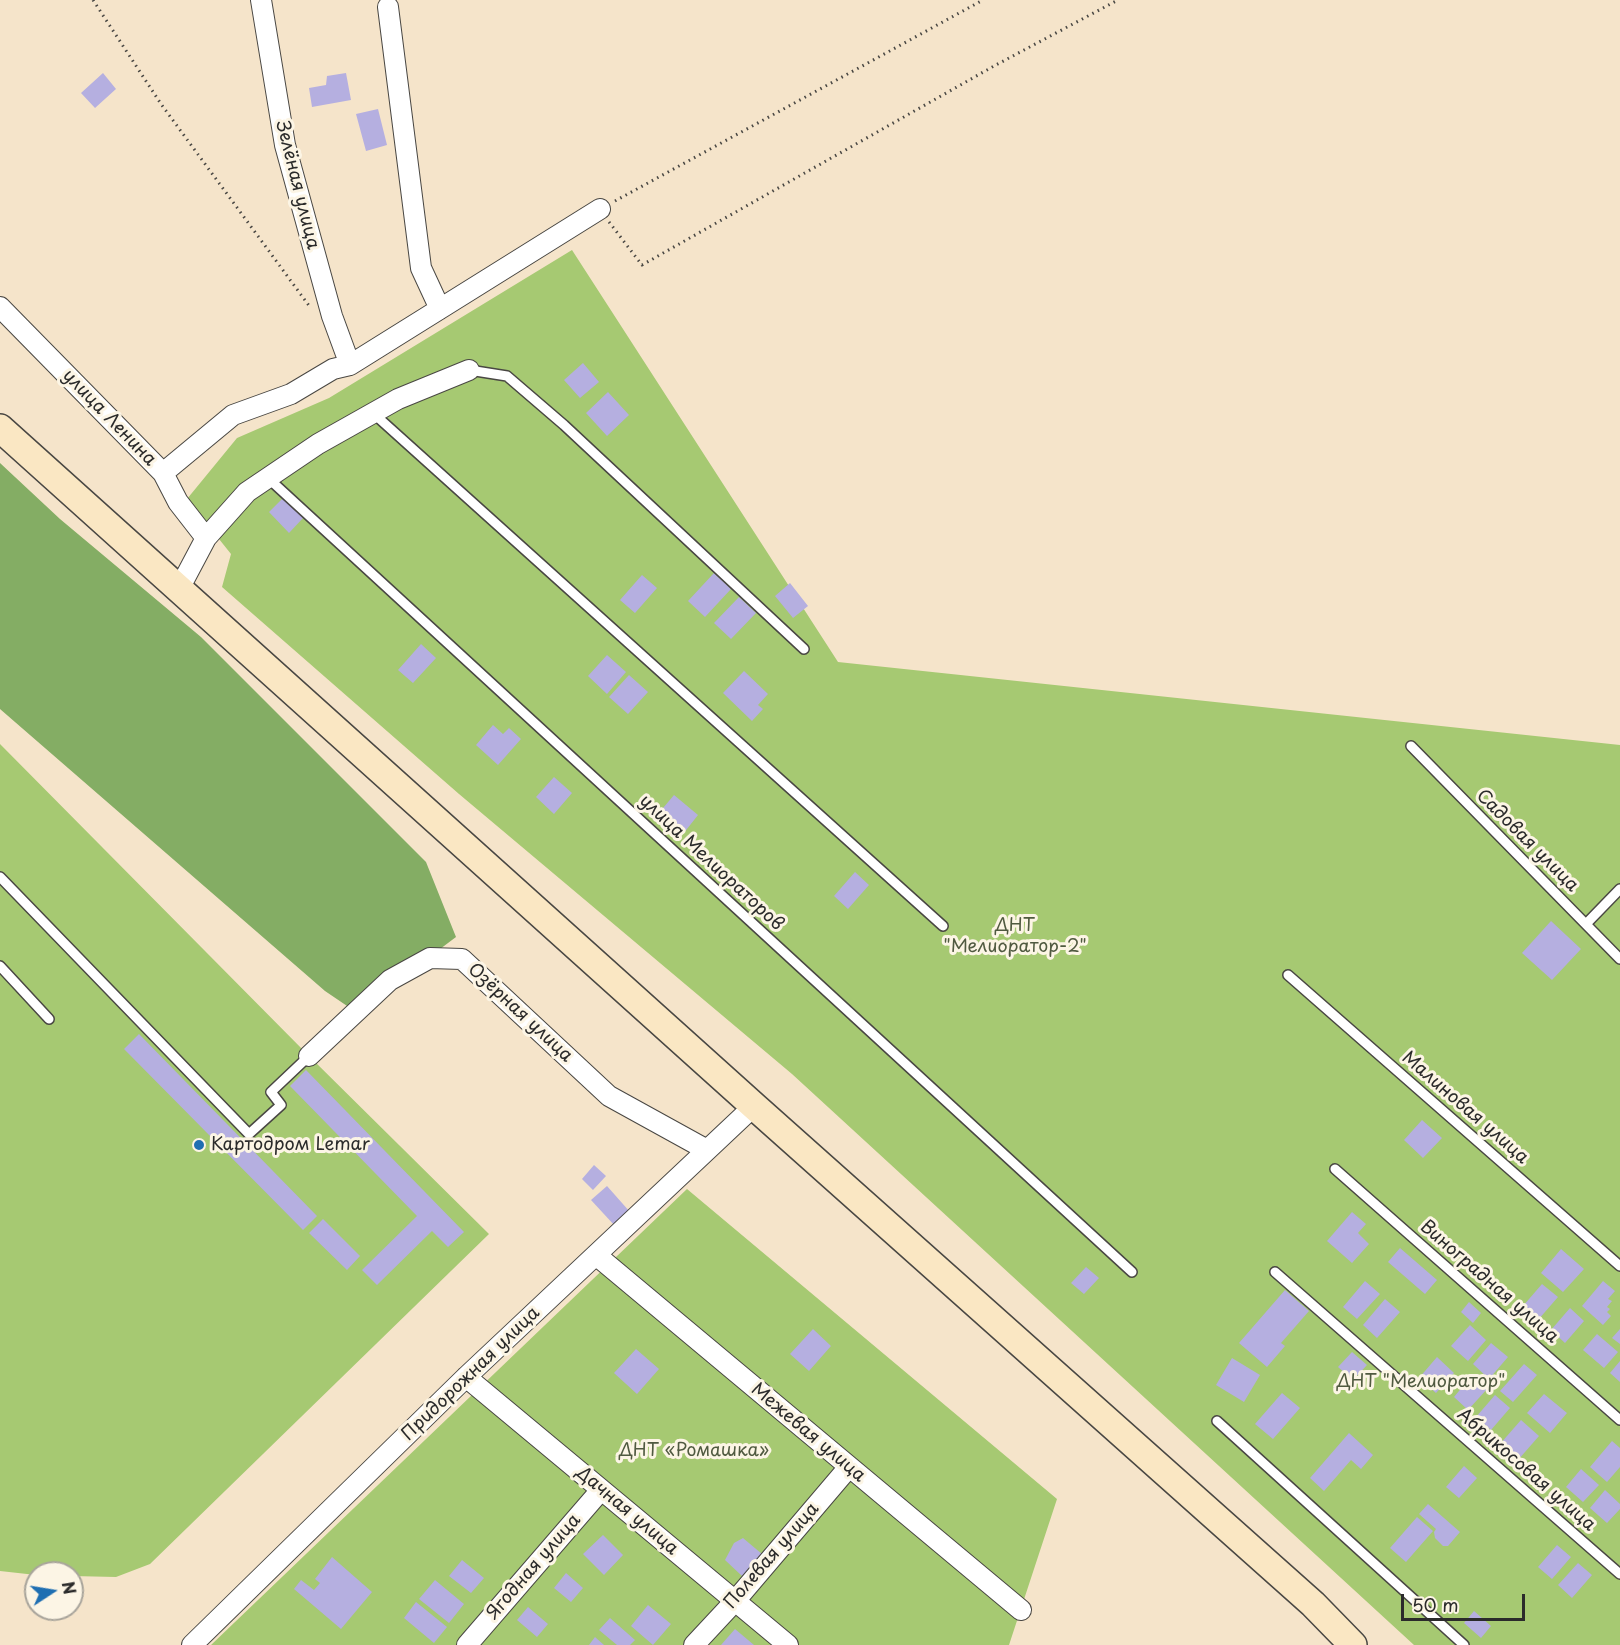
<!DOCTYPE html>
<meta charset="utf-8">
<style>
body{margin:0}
#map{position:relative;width:1620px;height:1645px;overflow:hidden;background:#f5e4ca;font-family:"Playpen Sans",sans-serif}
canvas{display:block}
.north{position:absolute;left:24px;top:1561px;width:60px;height:60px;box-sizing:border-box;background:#fcf5e5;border:2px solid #a8a49b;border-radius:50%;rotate:78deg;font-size:16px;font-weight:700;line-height:24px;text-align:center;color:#2b2b2b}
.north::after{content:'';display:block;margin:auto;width:21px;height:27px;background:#1f6fb2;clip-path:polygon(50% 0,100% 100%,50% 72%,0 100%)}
.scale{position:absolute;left:1401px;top:1594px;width:124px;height:27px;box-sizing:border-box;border:3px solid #2b2b2b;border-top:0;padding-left:8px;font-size:18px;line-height:21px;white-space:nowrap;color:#2b2b2b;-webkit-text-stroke:4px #fcf5e5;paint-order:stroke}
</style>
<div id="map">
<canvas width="1620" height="1645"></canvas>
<div class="north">N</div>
<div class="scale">50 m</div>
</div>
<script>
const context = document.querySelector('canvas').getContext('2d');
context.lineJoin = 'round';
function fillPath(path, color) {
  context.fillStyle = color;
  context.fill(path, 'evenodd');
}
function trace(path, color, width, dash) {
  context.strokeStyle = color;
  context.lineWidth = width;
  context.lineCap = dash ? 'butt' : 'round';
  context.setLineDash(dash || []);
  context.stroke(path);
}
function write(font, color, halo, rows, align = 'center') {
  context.font = font + ' "Playpen Sans",sans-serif';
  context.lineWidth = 6;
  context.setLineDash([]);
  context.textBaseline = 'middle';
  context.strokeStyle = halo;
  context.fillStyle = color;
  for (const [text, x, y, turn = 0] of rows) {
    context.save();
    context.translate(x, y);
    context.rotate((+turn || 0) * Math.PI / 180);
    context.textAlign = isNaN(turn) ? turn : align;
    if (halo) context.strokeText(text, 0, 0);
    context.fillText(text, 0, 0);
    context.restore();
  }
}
fillPath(new Path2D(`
 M572,250L838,662L1620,745V1645H1414L792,1074L459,794L222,587L231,554L187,499L237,438L329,398Z
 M0,744L309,1056L489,1234L150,1564L116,1577L72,1576V1573H36V1575L0,1571Z
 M687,1189L1057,1499L1009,1645H211Z`), '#a6c972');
fillPath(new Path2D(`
 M0,463L60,519L201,637L426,862L456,937L356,1012L325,991L0,709Z`), '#84ad64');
fillPath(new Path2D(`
 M103,73L116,89L95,108L81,93Z
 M346,73L351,100L312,107L309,88L326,85L327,76Z
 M378,109L387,145L366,151L356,114Z
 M583,363L599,382L580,398L564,380Z
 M608,392L629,415L607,436L586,413Z
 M284,497L304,517L289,533L269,512Z
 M714,573L731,589L705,617L688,601Z
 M642,575L657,588L635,613L620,600Z
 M790,583L808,606L793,618L775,596Z
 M739,597L756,613L731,639L714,623Z
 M421,644L436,658L413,683L398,670Z
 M607,655L626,672L607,694L588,676Z
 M744,671L768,694L758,705L763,709L752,721L723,693Z
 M629,675L648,692L628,714L609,697Z
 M493,725L503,734L509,728L521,739L498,765L476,745Z
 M554,777L572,793L554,814L536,797Z
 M674,795L698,815L683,834L658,814Z
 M855,872L869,885L848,909L834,896Z
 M1551,921L1581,949L1552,980L1522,953Z
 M139,1034L317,1216L303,1230L124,1049Z
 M306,1070L464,1232L448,1247L432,1231L377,1285L362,1270L417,1216L290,1086Z
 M1422,1120L1442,1138L1423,1158L1404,1140Z
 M594,1165L606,1176L593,1190L582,1179Z
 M607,1186L630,1212L615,1226L591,1200Z
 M1352,1212L1366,1224L1358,1233L1369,1244L1352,1263L1327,1241Z
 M323,1219L360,1256L347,1270L309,1233Z
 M1400,1248L1437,1280L1425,1294L1388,1262Z
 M1561,1249L1584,1269L1563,1292L1541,1273Z
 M1086,1267L1099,1278L1084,1294L1071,1283Z
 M1365,1281L1380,1294L1357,1319L1343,1307Z
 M1603,1281L1615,1291L1608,1299L1612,1301L1607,1307L1610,1309L1607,1312L1611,1316L1603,1325L1582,1306Z
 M1542,1284L1558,1297L1538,1320L1523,1306Z
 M1285,1290L1309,1311L1281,1343L1285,1346L1267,1367L1239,1343Z
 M1385,1299L1400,1312L1377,1338L1363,1325Z
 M1469,1302L1481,1313L1473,1323L1461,1312Z
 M1570,1308L1584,1321L1565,1343L1551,1330Z
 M1470,1325L1486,1340L1468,1361L1451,1346Z
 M813,1329L831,1346L809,1371L790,1354Z
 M1620,1329V1344L1612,1338Z
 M1597,1334L1618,1352L1604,1368L1583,1350Z
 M1491,1343L1508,1357L1489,1379L1473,1364Z
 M636,1349L659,1369L637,1394L614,1373Z
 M1352,1352L1367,1365L1353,1380L1338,1367Z
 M1437,1357L1454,1373L1436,1393L1419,1378Z
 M1232,1358L1260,1375L1244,1402L1216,1385Z
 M1620,1361V1382L1610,1373Z
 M1524,1364L1537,1375L1513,1402L1500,1391Z
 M1473,1374L1488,1388L1468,1410L1454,1397Z
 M1282,1393L1300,1408L1273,1439L1255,1424Z
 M1544,1394L1567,1413L1550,1433L1527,1413Z
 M1495,1395L1510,1408L1491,1430L1476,1417Z
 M1521,1420L1539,1436L1518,1460L1500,1444Z
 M1349,1433L1373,1455L1361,1469L1351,1460L1324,1491L1310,1478Z
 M1612,1441L1620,1448V1467L1607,1482L1590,1467Z
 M1464,1466L1477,1478L1459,1498L1446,1487Z
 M1581,1469L1599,1485L1583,1502L1566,1487Z
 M1605,1490L1620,1504V1509L1607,1523L1590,1508Z
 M1428,1504L1460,1532L1448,1546H1443L1435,1538L1434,1532L1436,1529L1419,1514Z
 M1417,1517L1433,1531L1406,1562L1390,1548Z
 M603,1535L623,1555L604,1575L583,1554Z
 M743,1538L762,1554L742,1576L725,1560L734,1543Z
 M1557,1545L1571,1557L1552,1579L1538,1567Z
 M332,1557L372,1592L341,1629L294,1589L301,1580L314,1590L320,1583L315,1579Z
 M462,1560L484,1578L471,1593L449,1576Z
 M1578,1563L1592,1575L1572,1598L1558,1585Z
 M566,1573L583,1588L571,1602L554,1588Z
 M435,1580L464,1604L449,1623L419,1599Z
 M416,1602L447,1627L434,1643L404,1618Z
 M648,1605L671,1624L653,1645L631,1626Z
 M528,1607L548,1624L537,1637L517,1620Z
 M1474,1611L1491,1626L1481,1638L1464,1623Z
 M610,1618L635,1640L630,1645H617L599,1630Z
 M735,1629L754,1645H721Z
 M595,1637L604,1645H589Z`), '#b5afe0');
const lane = new Path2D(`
 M469,370L507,376L564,425L804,649
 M373,413L943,926
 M268,478L1132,1272
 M1411,746L1620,959
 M0,877L249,1134L281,1105L271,1092L309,1056
 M1586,924L1620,889
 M0,966L49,1019
 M1288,975L1620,1266
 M1335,1169L1620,1420
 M1275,1272L1620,1574
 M1217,1421L1464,1645`);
const street = new Path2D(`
 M261,0L285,145L332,316L350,365
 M388,7L421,268L440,309
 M0,307L163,473L178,502L206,538
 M163,473L233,415L291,394L333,369L350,365L600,209
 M179,589L206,538L247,492L318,444L398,399L469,370
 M309,1056L390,980L430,958L462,959L609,1096L707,1150
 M596,1255L1021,1610
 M466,1377L788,1645
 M192,1645L466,1377L754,1106
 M467,1645L601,1490
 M694,1645L735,1601L849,1467`);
const secondary = new Path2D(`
 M0,428L754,1106L1313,1604L1353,1645`);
trace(lane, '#494743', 12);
trace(street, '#494743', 22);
trace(secondary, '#494743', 30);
trace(new Path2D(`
 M93,0L161,104L310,307
 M615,201L983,0
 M609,222L642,265L994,66L1118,0`), '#494743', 3, [1.5, 4.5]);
trace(lane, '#fff', 9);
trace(street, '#fff', 20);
trace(secondary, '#fae7c3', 27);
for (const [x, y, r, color] of [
 [199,1145,6,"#1f6fb2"]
]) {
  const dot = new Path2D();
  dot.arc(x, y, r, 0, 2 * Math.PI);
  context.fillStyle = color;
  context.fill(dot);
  trace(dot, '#fcf5e5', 2);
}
write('18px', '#2b2b2b', '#fcf5e5', [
 ["Зелёная улица",297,185,76],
 ["улица Ленина",109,418,46],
 ["Садовая улица",1527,841,45],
 ["улица Мелиораторов",711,863,43],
 ["Озёрная улица",520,1013,43],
 ["Малиновая улица",1465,1108,41],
 ["Виноградная улица",1489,1282,41],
 ["Придорожная улица",471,1374,-44],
 ["Межевая улица",808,1433,40],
 ["Абрикосовая улица",1526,1470,41],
 ["Дачная улица",627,1511,40],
 ["Полевая улица",772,1556,-49],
 ["Ягодная улица",534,1567,-49]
]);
write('18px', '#505a40', '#fcf5e5', [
 ["ДНТ",1015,926],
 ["\"Мелиоратор-2\"",1015,947],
 ["ДНТ \"Мелиоратор\"",1421,1382],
 ["ДНТ «Ромашка»",694,1451]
]);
write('18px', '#2b2b2b', '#fcf5e5', [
 ["Картодром Lemar",211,1145]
], 'left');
</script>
